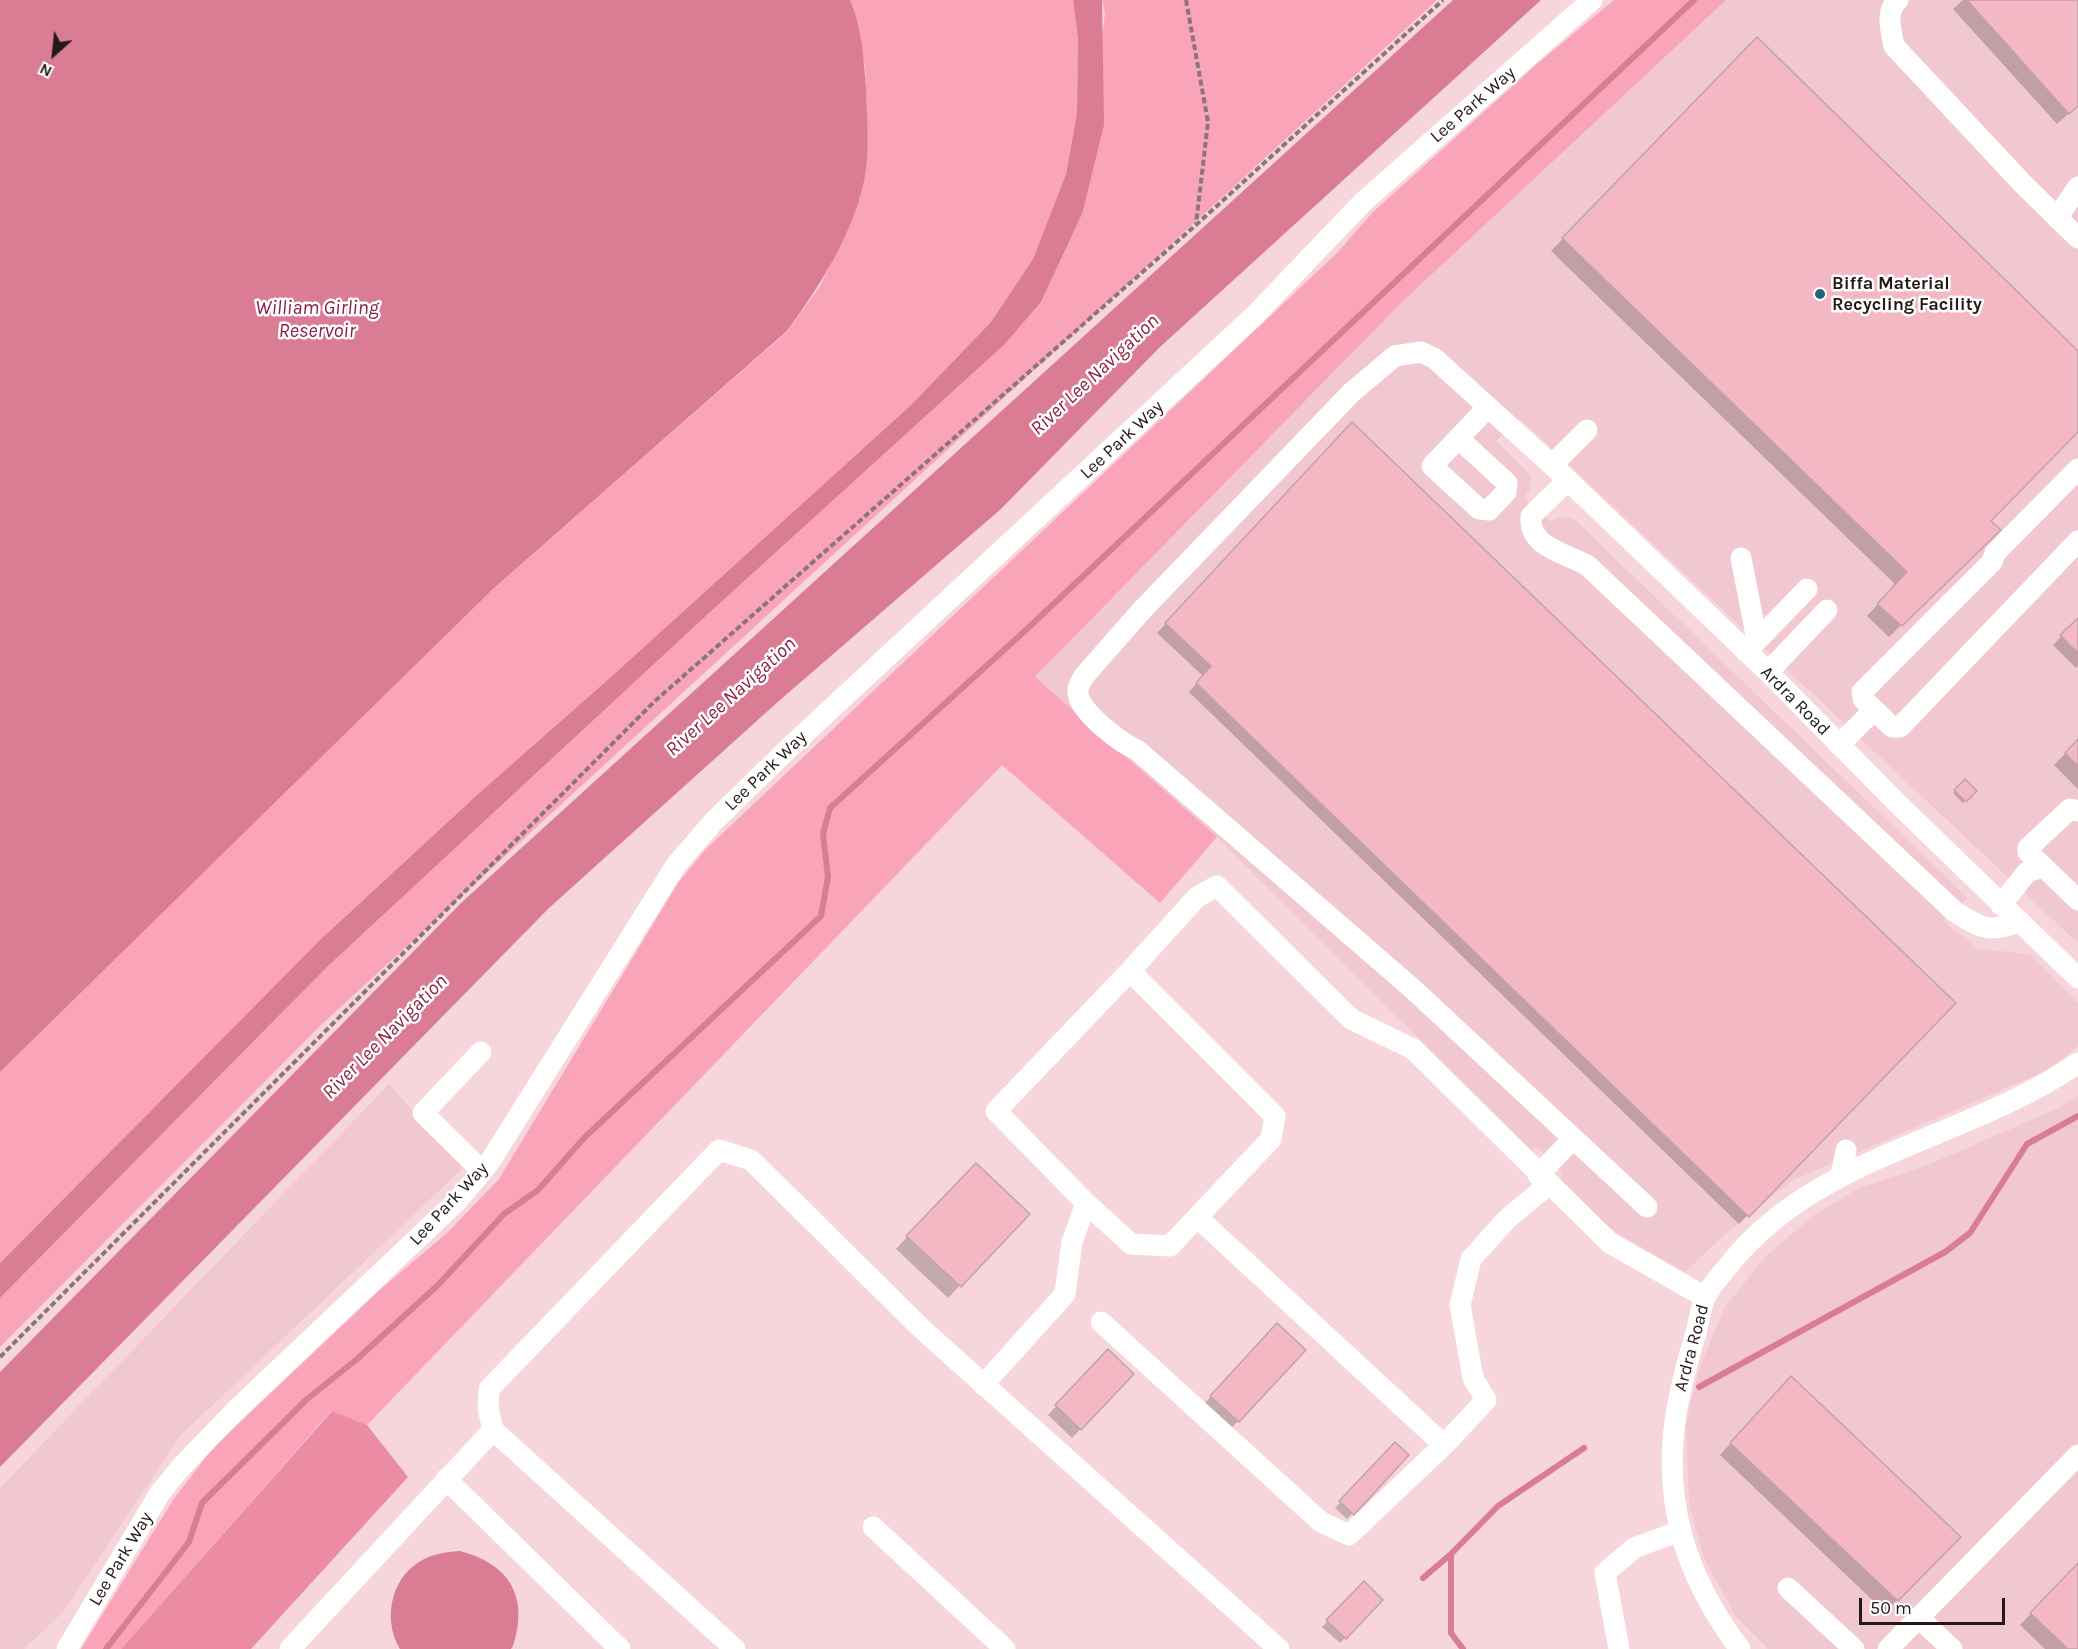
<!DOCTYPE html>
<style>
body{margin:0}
#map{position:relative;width:2078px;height:1649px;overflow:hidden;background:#f6d5db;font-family:Karla,sans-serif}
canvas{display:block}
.north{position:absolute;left:24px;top:24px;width:60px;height:60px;-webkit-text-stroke:4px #fff;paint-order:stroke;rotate:207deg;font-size:16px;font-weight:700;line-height:24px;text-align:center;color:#24181b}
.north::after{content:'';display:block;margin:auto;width:21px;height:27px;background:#24181b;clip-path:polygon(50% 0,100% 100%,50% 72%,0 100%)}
.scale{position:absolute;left:1859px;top:1598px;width:146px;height:27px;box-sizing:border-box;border:3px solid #24181b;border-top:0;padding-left:8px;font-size:18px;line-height:21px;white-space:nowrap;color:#24181b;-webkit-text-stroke:4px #fff;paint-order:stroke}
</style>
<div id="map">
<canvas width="2078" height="1649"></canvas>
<div class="north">N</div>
<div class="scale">50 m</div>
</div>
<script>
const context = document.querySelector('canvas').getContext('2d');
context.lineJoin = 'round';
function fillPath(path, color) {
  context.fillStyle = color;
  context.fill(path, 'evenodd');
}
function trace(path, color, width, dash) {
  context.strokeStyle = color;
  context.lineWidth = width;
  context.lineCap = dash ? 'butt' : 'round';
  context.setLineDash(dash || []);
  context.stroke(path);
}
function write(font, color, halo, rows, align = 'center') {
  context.font = font + ' Karla,sans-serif';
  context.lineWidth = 5;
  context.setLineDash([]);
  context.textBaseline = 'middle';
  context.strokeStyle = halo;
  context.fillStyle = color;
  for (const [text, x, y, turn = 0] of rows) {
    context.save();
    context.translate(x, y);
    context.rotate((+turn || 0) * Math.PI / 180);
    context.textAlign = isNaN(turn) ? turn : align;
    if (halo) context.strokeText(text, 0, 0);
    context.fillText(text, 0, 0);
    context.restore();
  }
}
fillPath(new Path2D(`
 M1726,0H2078V943L1519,418L1496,441L1531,476L1530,489L1524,498L1551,522L1562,516L1575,520L1968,898L1943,921L1978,949L2030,954L2078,1003V1046L2045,1071L1791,1181L1723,1236L1685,1272L1609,1228L1561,1180L1562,1172L1552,1161L1537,1147L1530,1149L1217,837L1035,678L1401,303Z
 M389,1084L463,1168L180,1436L64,1611L24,1649H0V1488Z
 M2078,1095V1649H1768L1736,1617L1703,1556L1689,1503L1686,1425L1699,1369L1725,1307L1766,1256L1814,1215L1858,1189L1930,1164L2059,1108Z`), '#f1c7d0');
fillPath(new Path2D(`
 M850,0H1073L1078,39L1077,113L1066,174L1033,259L991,322L911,405L612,676L477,795L321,939L0,1263V1072L494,588L787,332L820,286L847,230L867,121L865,66Z
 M1102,0H1437L321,1025L0,1347V1298L327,967L708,614L1005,344L1041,302L1082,214L1105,13Z
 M1614,0H1726L1401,303L1035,677L1217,837L1160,903L1002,765L367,1425L331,1411L121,1649H81L173,1500L213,1448L381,1289L447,1233L499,1179L678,883L705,850L1338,252L1373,212L1537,64Z`), '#faa4b9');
fillPath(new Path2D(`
 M332,1411L367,1425L408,1477L251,1649H121Z`), '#eb8ca4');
fillPath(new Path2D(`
 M0,0H850C862,28 864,60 866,90C867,119 870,153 864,181C852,236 819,287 787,331L494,588L0,1072Z
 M1073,0H1102L1104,125L1082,214L1041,302L1005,344L708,614L327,967L0,1298V1263L321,939L477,795L612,676L911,405L991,322L1033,259L1066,174L1077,113L1078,39Z
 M1453,0H1541L1160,347L1001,509L780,700L549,908L0,1467V1372L461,903Z
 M460,1551C510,1564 529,1597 513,1646L511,1649H400C383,1621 390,1580 419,1562C432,1554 445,1552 460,1551Z`), '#d97c94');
fillPath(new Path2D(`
 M1963,0H2078V105L2057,124L1953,9Z
 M1757,40L2078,353V430L1989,521L1999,530L1889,637L1867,616L1896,585L1551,251Z
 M1343,433L1954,1003L1739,1224L1189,692L1203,676L1157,633Z
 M2078,620V666L2076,668L2053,645Z
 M2078,741V789L2054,765Z
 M1965,781L1975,791L1963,803L1953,793Z
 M964,1176L1028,1214L948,1298L896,1249Z
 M1269,1334L1238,1421L1230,1430L1203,1405Z
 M1108,1351L1132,1374L1072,1438L1048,1415Z
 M1779,1390L1959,1537L1885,1612L1720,1455Z
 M1395,1444L1407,1455L1347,1519L1335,1508Z
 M2078,1565V1649H2045L2020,1625Z
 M1364,1583L1381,1600L1340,1643L1322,1627Z`), '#0003');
trace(new Path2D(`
 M1699,1387L1945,1252L1970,1233L2027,1144L2078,1116
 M1423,1578L1451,1554
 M106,1649L189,1542L202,1503L306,1400L357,1359L438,1285L504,1214L538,1190L585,1137L821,916L828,877L823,834L830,808L1027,629L1694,0
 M1463,1649L1451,1633V1554L1498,1506L1584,1448`), '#d97c94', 6);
const building = new Path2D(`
 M1967,0H2078V106L2069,114Z
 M1757,37L2078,351V432L1991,521L2001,530L1902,626L1877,604L1907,572L1562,238Z
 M1352,422L1956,1003L1749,1217L1196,683L1211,666L1165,623Z
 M2078,618V653L2060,635Z
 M2078,739V766L2065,753Z
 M1965,779L1977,791L1966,802L1954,790Z
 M976,1163L1030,1214L961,1287L906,1236Z
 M1277,1323L1306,1350L1239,1422L1210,1396Z
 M1108,1349L1134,1374L1081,1430L1055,1405Z
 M1791,1376L1961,1537L1898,1601L1730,1443Z
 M1395,1442L1409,1455L1354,1515L1339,1501Z
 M2078,1563V1649H2068L2030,1613Z
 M1364,1581L1383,1600L1346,1639L1326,1620Z`);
fillPath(building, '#f4b8c5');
trace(building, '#c1a2a9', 1.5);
trace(new Path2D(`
 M1186,0L1208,122L1196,224
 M0,1357L655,701L1196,225L1443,0`), '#8c757a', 4, [6, 3]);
trace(new Path2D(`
 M1898,0C1885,11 1891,31 1894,46L2023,184L2078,238
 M2057,218L2078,187
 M1459,439L1507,483L1506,492L1489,510L1479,509L1432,466L1487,408
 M1552,465L1587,430
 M2078,469L1995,553L1992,562L1862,692L1863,699L1892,727H1900L2078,541
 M1568,480L1531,516C1528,548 1567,553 1588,566L1954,911C1980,928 1990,934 2020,921
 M1741,558L1757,640
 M1746,652L1807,589
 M1768,672L1827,610
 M1839,745L1874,710
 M2078,811L2070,809L2028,848V852L2078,900
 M2001,905L2027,872L2043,867
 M481,1052L423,1113L482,1171
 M1538,1175L1573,1139
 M1841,1176L1846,1150
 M1086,1203L996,1111L1130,971
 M1647,1207L1414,990L1137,750C1121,743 1079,712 1078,693C1077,687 1081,682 1084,676L1143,609L1352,392L1395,356L1421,352L1434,358L1552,465L1768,672L1898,804L2078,978
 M1101,1322L1321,1522L1349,1535L1444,1445L1197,1217
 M983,1385L1065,1294L1072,1242L1086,1203L1131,1244L1170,1246L1271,1139L1275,1116L1130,971L1197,897L1217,886L1351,1019L1413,1049L1610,1243L1705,1297
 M1444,1445L1486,1400L1473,1378L1460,1305L1471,1259L1507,1219L1548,1185
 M446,1479L620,1649
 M873,1527L1005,1649
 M1788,1588L1854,1649
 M1919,1618L1952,1649
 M67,1649L160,1493L181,1467L236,1410L457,1201L489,1163L676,865L713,822L790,747L1255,315L1363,202L1592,0
 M290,1649L493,1430
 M735,1649L493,1430L488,1408L489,1389L719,1150L751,1160L922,1329L1279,1649
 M1619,1649L1605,1573L1634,1548L1680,1531
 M1740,1649C1685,1576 1661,1500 1677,1408C1682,1382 1688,1358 1696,1333C1699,1322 1700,1309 1705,1298C1710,1286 1721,1275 1729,1265C1817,1154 1967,1140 2078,1063
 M1888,1649L2078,1455`), '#fff', 21);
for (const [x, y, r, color] of [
 [1820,294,6,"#246278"]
]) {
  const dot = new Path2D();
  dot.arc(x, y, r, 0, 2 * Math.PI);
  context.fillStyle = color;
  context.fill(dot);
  trace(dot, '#fff', 2);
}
write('18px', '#24181b', '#fff', [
 ["Lee Park Way",1473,105,-41],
 ["Lee Park Way",1122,440,-43],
 ["Ardra Road",1795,701,45],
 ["Lee Park Way",766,771,-44],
 ["Lee Park Way",449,1204,-47],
 ["Ardra Road",1692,1348,-75],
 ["Lee Park Way",121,1559,-59]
]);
write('bold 18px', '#24181b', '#fff', [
 ["Biffa Material",1832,284],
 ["Recycling Facility",1832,305]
], 'left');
write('italic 20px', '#8d1e46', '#fff', [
 ["William Girling",317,308],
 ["Reservoir",317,331],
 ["River Lee Navigation",1095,375,-43],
 ["River Lee Navigation",731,697,-42],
 ["River Lee Navigation",385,1037,-45]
]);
</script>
